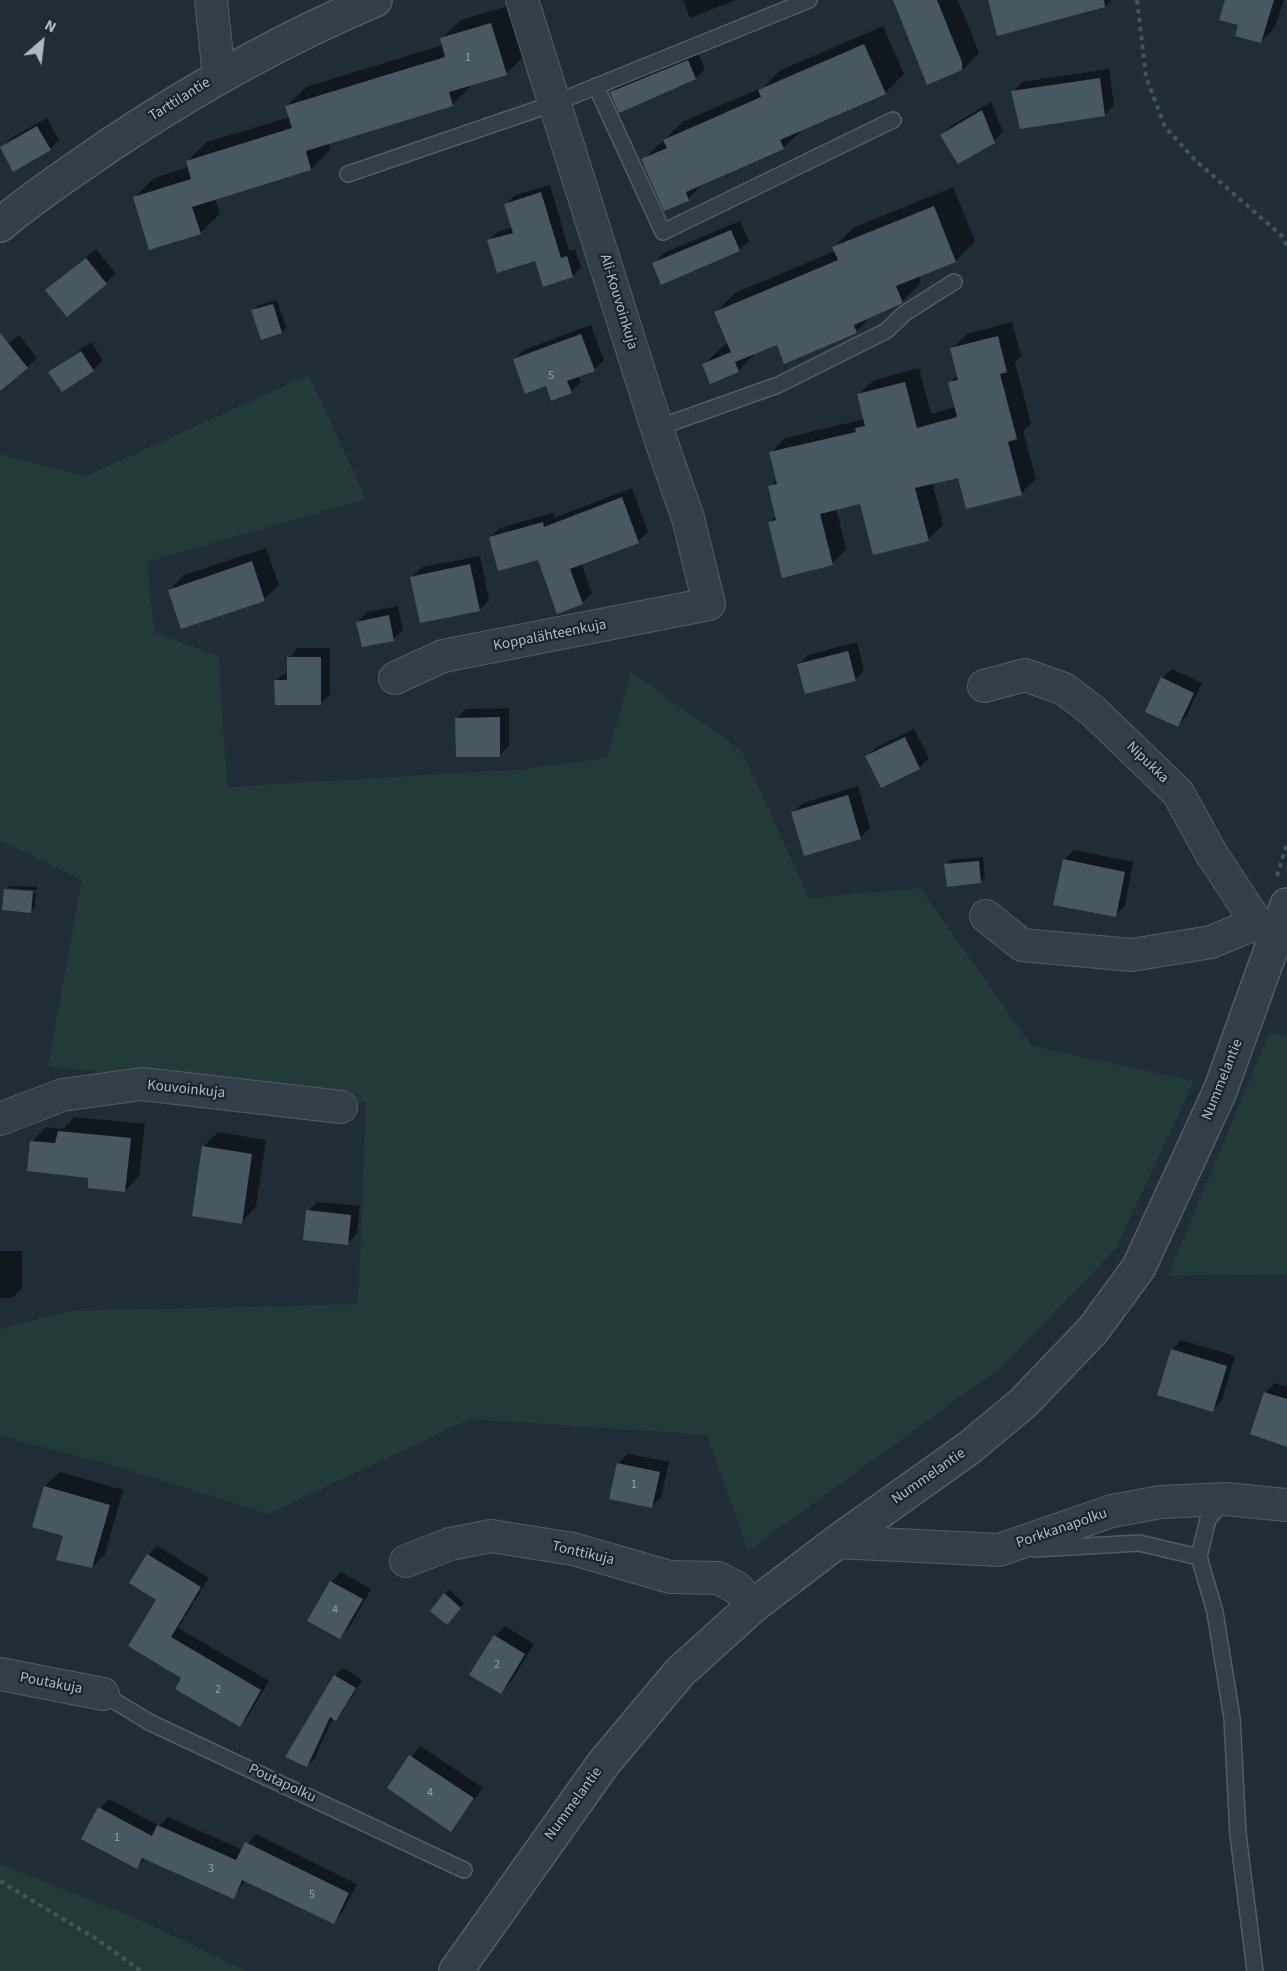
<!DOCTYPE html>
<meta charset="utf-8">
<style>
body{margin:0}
#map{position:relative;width:1287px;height:1971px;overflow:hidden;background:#1f2d37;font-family:"Source Sans 3",sans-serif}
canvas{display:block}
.north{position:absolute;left:12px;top:12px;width:60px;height:60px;-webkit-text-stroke:4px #19242c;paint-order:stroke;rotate:28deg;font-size:16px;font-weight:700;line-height:24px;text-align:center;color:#adbac5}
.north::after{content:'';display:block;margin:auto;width:21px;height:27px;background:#adbac5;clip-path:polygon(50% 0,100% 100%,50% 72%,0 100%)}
</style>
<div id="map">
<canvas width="1287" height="1971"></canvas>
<div class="north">N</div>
</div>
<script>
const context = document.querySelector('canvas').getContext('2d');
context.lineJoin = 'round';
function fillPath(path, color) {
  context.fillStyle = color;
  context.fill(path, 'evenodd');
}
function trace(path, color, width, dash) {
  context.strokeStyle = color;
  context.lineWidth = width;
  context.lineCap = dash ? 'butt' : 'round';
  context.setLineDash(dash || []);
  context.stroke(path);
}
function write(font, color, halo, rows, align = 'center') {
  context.font = font + ' "Source Sans 3",sans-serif';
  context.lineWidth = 4.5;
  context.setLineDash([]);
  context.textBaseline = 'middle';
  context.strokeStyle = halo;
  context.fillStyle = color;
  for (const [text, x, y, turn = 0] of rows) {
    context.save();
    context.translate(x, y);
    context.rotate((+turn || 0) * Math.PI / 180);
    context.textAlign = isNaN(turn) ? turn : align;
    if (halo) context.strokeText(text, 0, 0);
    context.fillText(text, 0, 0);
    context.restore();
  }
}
fillPath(new Path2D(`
 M309,375L366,499L147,562L154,632L219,657L227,787L525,769L607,758L631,672L742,751L809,898L920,888L1032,1046L1194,1081L1116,1248L1004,1365L748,1551L707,1435L470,1419L268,1514L106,1463L0,1436V1329L71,1311L358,1304L366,1103L48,1066L82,880L0,840V454L86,476Z
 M1269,1033L1287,1036V1274L1168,1276Z
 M0,1864L140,1920L246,1971H0Z`), '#223a38');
fillPath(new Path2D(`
 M683,0H736L690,18Z
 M895,0H958L979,53L964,68L928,83Z
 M989,0H1112L1107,5L998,34Z
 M1226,0H1284L1275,27L1261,42L1240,24Z
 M511,5L526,54L506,74L472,85L452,105L328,143L330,150L311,169L215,198L220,214L200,233L135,197L154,178L189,167L187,161L207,142L290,117L287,106L306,87L443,45L441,39L461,20Z
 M883,26L904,74L885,93L803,129L783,148L705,182L688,199L643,160L684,121L764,87L779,71Z
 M697,51L705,69L696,78L611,93L621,83Z
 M1109,69L1114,105L1105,114L1013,92L1022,82Z
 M991,102L1003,132L994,141L942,135L951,126Z
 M47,118L59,140L50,149L1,148L11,138Z
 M550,185L569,251L575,249L581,267L573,276L489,241L497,232L513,227L506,204L515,195Z
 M953,187L975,241L956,261L919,276L921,282L902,302L872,315L856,332L777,343L758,351L738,371L704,364L728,342L716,312L735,293L835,251L834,247L853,228Z
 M740,221L749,241L739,250L654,263L664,253Z
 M96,249L116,274L67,315L47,290Z
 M277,300L286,327L282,332L253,311L257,306Z
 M1012,322L1021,356L1015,362L1031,424L1023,431L1036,479L1021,493L959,476L932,482L943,525L928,539L861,502L836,508L846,549L832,564L769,523L777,515L770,487L777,479L771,453L785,438L865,419L859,394L874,380L919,368L931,414L956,407L950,383L958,374L952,349L967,334Z
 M591,325L604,360L594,370L578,376L581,382L571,392L547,384L514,359L524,350Z
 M19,335L37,358L0,390V351Z
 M91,342L103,360L93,370L50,372Z
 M632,488L648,532L638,541L581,563L592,593L582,603L539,558L490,537L500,528L553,513L554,518Z
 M266,548L279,585L264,599L170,590L184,575Z
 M480,556L489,600L479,610L412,577L422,567Z
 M398,606L403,630L393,639L358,622L367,612Z
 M857,642L864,670L855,680L799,664L808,655Z
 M298,648H330V694L320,704L276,680L289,671V658Z
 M1172,669L1202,683L1187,715L1178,725L1162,678Z
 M509,708V746L500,755L456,719L466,709Z
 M914,729L929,758L919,768L867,756L877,747Z
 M858,786L870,828L860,838L793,812L803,803Z
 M1074,850L1133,862L1125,906L1115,915L1064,860Z
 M983,857L985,877L980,882L946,865L950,860Z
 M10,886L37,887V890L7,888Z
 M7,888V891L36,893L35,907L31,911L5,890Z
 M74,1117L145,1124L139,1176L125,1191L90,1177L32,1142L46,1127L63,1129Z
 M218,1132L266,1140L256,1207L241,1222L203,1147Z
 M317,1202L360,1206L357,1234L347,1244L308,1211Z
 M0,1251H22V1288L12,1298H0Z
 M1181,1340L1235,1356L1222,1400L1212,1410L1172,1350Z
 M1275,1383L1287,1387V1443L1265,1393Z
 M628,1454L669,1462L661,1497L652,1506L618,1463Z
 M60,1472L123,1490L105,1554L91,1568L58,1559L65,1535L45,1486Z
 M157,1546L209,1578L178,1628L269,1681L248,1716L240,1725L183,1678L158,1599L148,1555Z
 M341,1572L371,1589L349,1628L339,1637L331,1582Z
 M449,1590L464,1603L451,1619L445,1594Z
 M505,1626L534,1644L510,1683L500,1692L471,1675L495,1636Z
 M343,1668L362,1680L343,1711L336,1719L333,1717L315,1758L307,1766L287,1756L335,1676Z
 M420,1746L483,1788L451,1830L389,1787Z
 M109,1799L159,1826L168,1817L243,1850L256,1834L357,1884L342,1913L333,1922L246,1880L233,1897L146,1858L136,1867L83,1838L100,1808Z`), '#0007');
fillPath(new Path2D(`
 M893,0H937L962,62V70L927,85Z
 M988,0H1104L1105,7L997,36Z
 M1225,0H1274L1261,43L1235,36L1238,25L1219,20Z
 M491,23L507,75L449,92L453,106L306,151L311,170L192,207L201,234L149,250L133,197L191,179L186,161L292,128L285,106L445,57L440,38Z
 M864,44L886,94L780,140L784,149L686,192L689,201L664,211L641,159L667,148L663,140L761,97L758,90Z
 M688,60L696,79L619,113L610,92Z
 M1100,78L1105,116L1020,129L1011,91Z
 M982,110L995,143L958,164L940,135Z
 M37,126L51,150L13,172L0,147Z
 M541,192L561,258L567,256L573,277L543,287L535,261L497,273L487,240L513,233L504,204Z
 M934,206L956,262L896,286L903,303L854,325L857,333L784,364L777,345L735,362L714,312L838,260L832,247Z
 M731,230L740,251L661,285L652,263Z
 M86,258L107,284L67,317L45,290Z
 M273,304L282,333L261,340L251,310Z
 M0,333L28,368L0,391Z
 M581,334L595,371L567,381L572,393L551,401L546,386L525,394L513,359Z
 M998,336L1007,372L1000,374L1017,439L1008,442L1022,495L966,509L958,478L915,488L929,541L873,555L860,504L820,514L833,565L782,578L768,522L776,520L768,486L777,484L769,452L856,432L855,428L865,426L857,394L905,382L917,428L957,417L948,382L958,380L950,348Z
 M81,351L94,371L62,392L48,372Z
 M731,352L739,372L710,384L702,364Z
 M622,497L639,543L570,569L583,604L557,614L538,560L498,571L489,537L543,522L544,527Z
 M252,561L265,601L181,629L168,590Z
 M470,564L480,611L420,623L410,577Z
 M389,615L394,641L362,647L356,622Z
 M848,651L856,681L805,694L797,664Z
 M287,657H321V705H275L274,680H287Z
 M1161,677L1194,693L1178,727L1145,712Z
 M500,717V757H456L455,718Z
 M905,737L920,769L881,788L865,756Z
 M848,795L861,839L804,856L791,812Z
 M1063,859L1125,872L1116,917L1053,905Z
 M979,861L981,883L947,887L944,864Z
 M4,889L33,891L31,913L2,910Z
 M58,1131L131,1138L125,1192L88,1188V1178L27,1171L30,1141L55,1143Z
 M202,1146L252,1154L242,1224L192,1216Z
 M306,1210L351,1215L348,1245L303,1240Z
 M1171,1349L1227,1366L1213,1412L1157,1395Z
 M1264,1392L1287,1399V1447L1250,1434Z
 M617,1463L660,1472L652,1508L609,1499Z
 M44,1486L110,1505L92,1568L56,1560L63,1536L32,1527Z
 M147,1554L201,1587L171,1637L261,1690L240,1727L175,1689L181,1678L128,1646L156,1600L129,1583Z
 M330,1581L363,1599L340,1639L307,1621Z
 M444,1593L461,1608L447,1625L430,1611Z
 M494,1635L525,1654L501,1694L469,1675Z
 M334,1675L356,1688L336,1721L330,1717L307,1767L285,1757Z
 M409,1755L474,1798L451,1832L387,1788Z
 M98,1807L152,1836L157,1825L236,1860L245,1842L349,1893L334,1924L242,1880L234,1899L142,1858L137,1869L81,1839Z`), '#475863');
const service = new Path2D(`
 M596,86L663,232L893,120
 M348,174L555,103L809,0
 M657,428L778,385L886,331L905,313L954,282
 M1224,1501L1208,1519L1199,1557L1215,1612L1232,1718L1238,1834L1255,1971
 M1035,1549L1139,1543L1199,1557
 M103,1694L149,1722L464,1870`);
const minor = new Path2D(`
 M211,0L219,76
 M395,678L443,656L709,604L688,518L661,441L522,0
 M984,686L1025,675L1064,689L1093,711L1178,793L1211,853L1257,923L1276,938
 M986,916L1022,945L1132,955L1211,942L1257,923
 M0,1119L62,1095L142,1084L341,1107
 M837,1542L999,1550L1112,1511L1161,1502L1226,1499L1287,1505
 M406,1561L450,1544L491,1536L573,1549L670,1577L718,1578L737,1588L753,1606
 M0,1674L103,1694`);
const tertiary = new Path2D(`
 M0,225C33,197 71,172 107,147C192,90 280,40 375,0
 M456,1971L603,1764L680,1672L753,1606L837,1542L969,1448L1023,1403L1093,1330L1139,1267L1220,1091L1287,905`);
trace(service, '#505d66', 18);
trace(minor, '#505d66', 34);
trace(tertiary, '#505d66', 36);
trace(new Path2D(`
 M1137,0L1146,77L1165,127L1196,161L1282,236L1287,246
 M1277,876L1287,843
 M0,1881L98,1940L141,1971`), '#415756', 4, [4.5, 4.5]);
trace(service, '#333f48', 15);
trace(minor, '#333f48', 32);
trace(tertiary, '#333f48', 33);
write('12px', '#94a2ac', null, [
 ["1",468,58],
 ["5",551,376],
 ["1",634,1485],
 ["4",335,1610],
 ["2",497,1665],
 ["2",218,1690],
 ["4",430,1793],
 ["1",117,1838],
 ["3",211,1869],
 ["5",312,1895]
]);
write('15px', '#adbac5', '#19242c', [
 ["Tarttilantie",180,100,-32],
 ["Ali-Kouvoinkuja",618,302,73],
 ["Koppalähteenkuja",550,636,-11],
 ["Nipukka",1147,763,44],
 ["Nummelantie",1223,1080,-68],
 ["Kouvoinkuja",186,1090,6],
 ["Nummelantie",929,1477,-35],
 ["Porkkanapolku",1062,1529,-19],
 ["Tonttikuja",583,1554,13],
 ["Poutakuja",51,1684,11],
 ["Poutapolku",282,1784,25],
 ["Nummelantie",574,1804,-54]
]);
</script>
